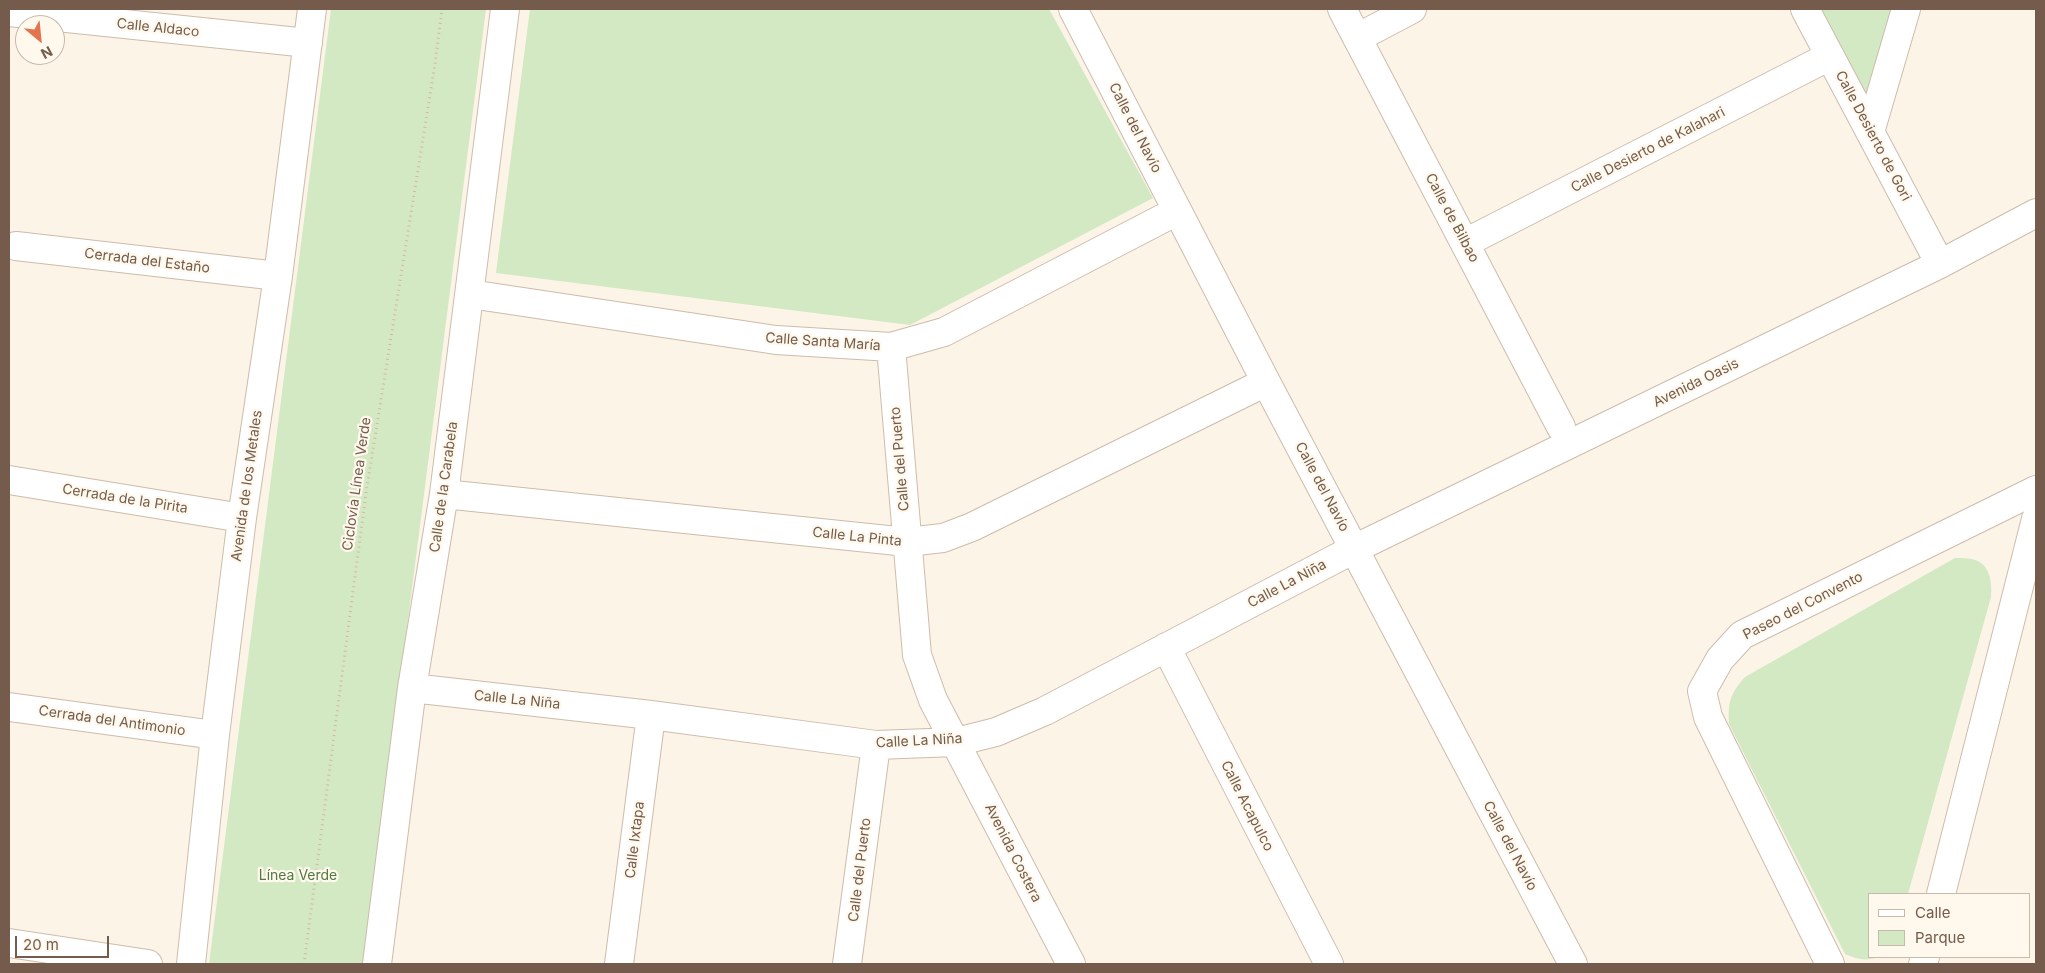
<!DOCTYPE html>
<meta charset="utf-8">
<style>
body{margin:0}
#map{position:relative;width:2045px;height:973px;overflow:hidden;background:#fcf4e6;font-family:Inter,sans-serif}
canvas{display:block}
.frame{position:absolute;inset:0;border:10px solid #745b4b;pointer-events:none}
.legend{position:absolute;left:1868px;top:893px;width:162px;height:65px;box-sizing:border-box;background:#fff8ec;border:1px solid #c7b9ac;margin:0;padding:6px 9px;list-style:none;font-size:15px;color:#745b4b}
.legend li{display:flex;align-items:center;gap:10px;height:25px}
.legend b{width:25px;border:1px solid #c7b9ac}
.north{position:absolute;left:15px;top:15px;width:50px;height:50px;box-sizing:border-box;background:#fff8ec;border:1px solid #c7b9ac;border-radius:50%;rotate:152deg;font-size:14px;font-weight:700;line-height:20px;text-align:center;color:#745b4b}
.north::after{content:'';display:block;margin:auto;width:18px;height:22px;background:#e2744e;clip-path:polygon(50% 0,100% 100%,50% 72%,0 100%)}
.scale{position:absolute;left:15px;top:936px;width:94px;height:22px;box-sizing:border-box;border:2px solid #745b4b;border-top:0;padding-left:6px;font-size:15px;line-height:18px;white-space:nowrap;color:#745b4b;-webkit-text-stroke:4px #fff8ec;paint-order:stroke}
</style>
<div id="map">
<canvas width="2045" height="973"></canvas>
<div class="frame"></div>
<ul class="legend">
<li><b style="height:6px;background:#fff"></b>Calle</li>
<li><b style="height:14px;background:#d2e9c4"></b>Parque</li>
</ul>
<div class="north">N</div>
<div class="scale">20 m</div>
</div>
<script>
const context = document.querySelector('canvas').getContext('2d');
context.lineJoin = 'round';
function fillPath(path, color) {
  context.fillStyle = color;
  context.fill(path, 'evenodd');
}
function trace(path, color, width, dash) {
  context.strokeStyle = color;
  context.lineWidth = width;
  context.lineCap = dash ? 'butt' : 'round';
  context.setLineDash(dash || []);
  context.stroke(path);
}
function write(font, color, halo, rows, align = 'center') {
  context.font = font + ' Inter,sans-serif';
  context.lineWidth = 4.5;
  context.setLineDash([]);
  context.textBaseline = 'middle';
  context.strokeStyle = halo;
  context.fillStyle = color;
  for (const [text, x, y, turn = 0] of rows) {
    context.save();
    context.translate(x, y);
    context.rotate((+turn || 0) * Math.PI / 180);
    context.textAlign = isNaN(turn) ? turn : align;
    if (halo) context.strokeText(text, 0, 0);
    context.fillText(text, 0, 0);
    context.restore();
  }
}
fillPath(new Path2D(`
 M331,9H486L364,964H209Z
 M530,9H1049L1153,198L910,325L496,273Z
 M1819,9H1892L1866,100Z
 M1955,558C1961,558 1969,558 1975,560C1991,565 1992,584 1991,597L1908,894H1869V957H1879C1866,961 1858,960 1845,954L1729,724C1728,702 1730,694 1745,677Z`), '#d2e9c4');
const minor = new Path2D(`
 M1073,9L1266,382L1573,964
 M1342,9L1561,427
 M1805,9L1940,264
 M9,12L308,43
 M1357,38L1412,9
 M1870,132L1906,9
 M1465,243L1830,56
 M16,246L278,276
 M470,294L776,340L891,347L944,332L1177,211
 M891,347L917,655L933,700L1071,964
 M9,480L242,518
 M444,494L907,542L943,538L972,527L1266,382
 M1166,647L1329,964
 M412,688L651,715L876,745L956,742L996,732L1045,711L1354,549L1940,264L2036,213
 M9,707L215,735
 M1941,894L2036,519
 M9,943L148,964
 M191,964L215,735L242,518L278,276L312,9
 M377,964L412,688L444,494L505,9
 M619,964L651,715
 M847,964L876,745
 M1830,964L1708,717L1702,691L1720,659L1742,635L2036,490
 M1923,964L1925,957`);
trace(minor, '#cdbcac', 30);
trace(new Path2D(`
 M304,964L366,493L435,64L442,9`), '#d5b7a1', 3, [1, 4]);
trace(minor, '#fff', 28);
write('14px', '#745b4b', '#fff8ec', [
 ["Calle Aldaco",158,28,6],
 ["Calle del Navío",1135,128,63],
 ["Calle Desierto de Gori",1873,136,62],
 ["Calle Desierto de Kalahari",1648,150,-27],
 ["Calle de Bilbao",1452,218,62],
 ["Cerrada del Estaño",147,261,7],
 ["Calle Santa María",823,342,4],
 ["Avenida Oasis",1696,383,-26],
 ["Calle del Puerto",900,459,-95],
 ["Ciclovía Línea Verde",357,484,-82],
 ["Avenida de los Metales",247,486,-82],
 ["Calle de la Carabela",444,487,-82],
 ["Calle del Navío",1322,487,62],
 ["Cerrada de la Pirita",125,499,9],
 ["Calle La Pinta",857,537,6],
 ["Calle La Niña",1287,584,-28],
 ["Paseo del Convento",1803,606,-27],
 ["Calle La Niña",517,700,6],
 ["Cerrada del Antimonio",112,721,8],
 ["Calle La Niña",919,741,-3],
 ["Calle Acapulco",1247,806,63],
 ["Calle Ixtapa",635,840,-83],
 ["Calle del Navío",1510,846,62],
 ["Avenida Costera",1013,853,63],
 ["Calle del Puerto",860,870,-83]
]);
write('14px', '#527943', '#fff8ec', [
 ["Línea Verde",298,876]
]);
</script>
